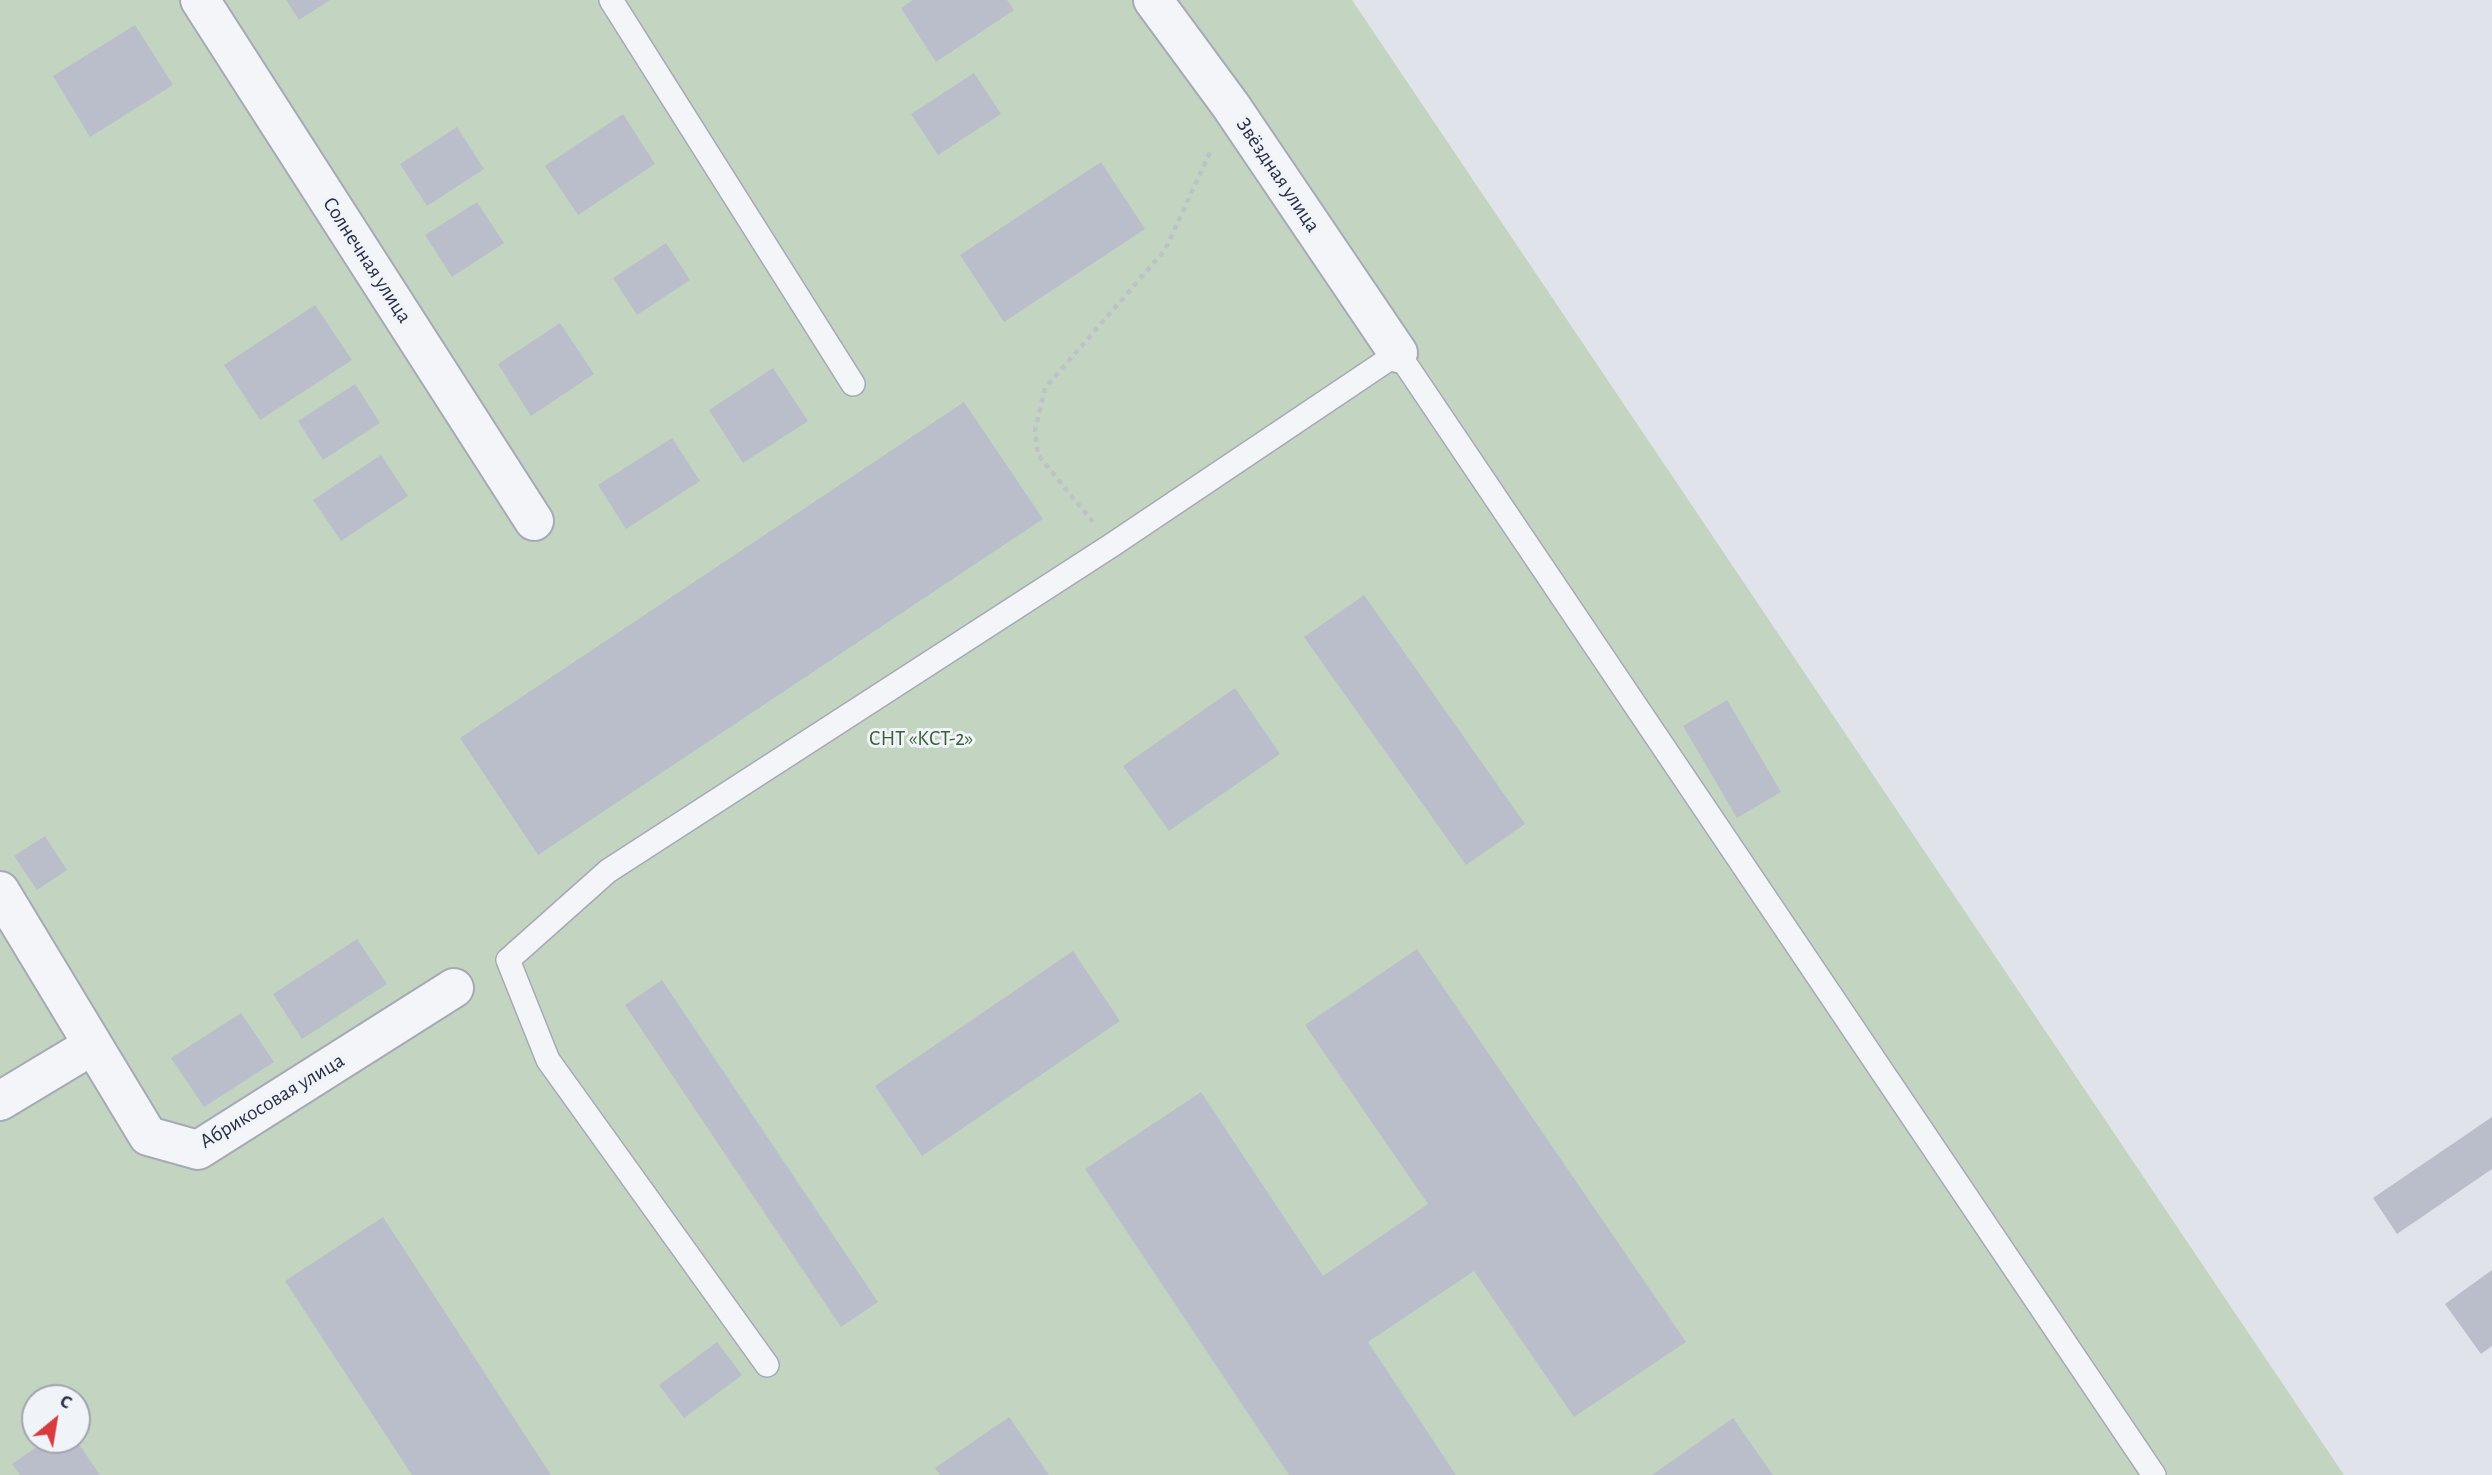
<!DOCTYPE html>
<meta charset="utf-8">
<style>
body{margin:0}
#map{position:relative;width:2492px;height:1475px;overflow:hidden;background:#e1e3eb;font-family:"Alegreya Sans",sans-serif}
canvas{display:block}
.north{position:absolute;left:21px;top:1384px;width:70px;height:70px;box-sizing:border-box;background:#f0f3f8;border:2px solid #a0a4b0;border-radius:50%;rotate:30deg;font-size:19px;font-weight:700;line-height:28px;text-align:center;color:#282e44}
.north::after{content:'';display:block;margin:auto;width:24px;height:32px;background:#d93c3e;clip-path:polygon(50% 0,100% 100%,50% 72%,0 100%)}
</style>
<div id="map">
<canvas width="2492" height="1475"></canvas>
<div class="north">С</div>
</div>
<script>
const context = document.querySelector('canvas').getContext('2d');
context.lineJoin = 'round';
function fillPath(path, color) {
  context.fillStyle = color;
  context.fill(path, 'evenodd');
}
function trace(path, color, width, dash) {
  context.strokeStyle = color;
  context.lineWidth = width;
  context.lineCap = dash ? 'butt' : 'round';
  context.setLineDash(dash || []);
  context.stroke(path);
}
function write(font, color, halo, rows, align = 'center') {
  context.font = font + ' "Alegreya Sans",sans-serif';
  context.lineWidth = 6;
  context.setLineDash([]);
  context.textBaseline = 'middle';
  context.strokeStyle = halo;
  context.fillStyle = color;
  for (const [text, x, y, turn = 0] of rows) {
    context.save();
    context.translate(x, y);
    context.rotate((+turn || 0) * Math.PI / 180);
    context.textAlign = isNaN(turn) ? turn : align;
    if (halo) context.strokeText(text, 0, 0);
    context.fillText(text, 0, 0);
    context.restore();
  }
}
fillPath(new Path2D(`
 M0,0H1352L2344,1475H0ZM35,1398H77V1440H35Z`), '#c3d5c1');
fillPath(new Path2D(`
 M286,0H330L299,20Z
 M913,0H1007L1014,10L936,62L901,8Z
 M135,25L173,85L90,137L53,76Z
 M974,73L1001,114L938,155L911,114Z
 M623,114L655,164L578,215L545,166Z
 M457,127L484,169L427,206L400,164Z
 M1101,162L1145,229L1004,322L960,255Z
 M477,202L504,243L452,277L425,235Z
 M666,243L690,280L637,315L613,278Z
 M315,305L352,360L260,420L224,365Z
 M560,323L594,374L531,416L498,364Z
 M773,368L808,421L743,463L709,410Z
 M355,384L380,423L323,460L298,421Z
 M964,402L1043,519L538,855L460,738Z
 M672,438L700,481L626,529L598,485Z
 M381,455L408,496L341,541L313,500Z
 M1364,595L1525,824L1466,865L1304,637Z
 M1235,688L1280,754L1169,831L1123,766Z
 M1727,700L1781,792L1737,818L1683,726Z
 M45,836L67,870L37,890L14,856Z
 M357,939L387,984L302,1039L273,994Z
 M1417,949L1686,1342L1574,1417L1474,1271L1368,1342L1456,1475H1289L1085,1169L1201,1092L1323,1276L1428,1204L1305,1025Z
 M1073,951L1120,1021L922,1156L875,1086Z
 M662,980L878,1302L841,1327L625,1005Z
 M241,1013L274,1062L204,1107L171,1058Z
 M2492,1117V1169L2397,1234L2373,1198Z
 M383,1217L551,1475H412L285,1281Z
 M2492,1270V1346L2481,1354L2445,1304Z
 M717,1342L742,1375L684,1418L659,1385Z
 M1009,1417L1049,1475H940L935,1468Z
 M1733,1418L1773,1475H1652Z
 M47,1440H76L100,1475H20L12,1464Z`), '#babecb');
const service = new Path2D(`
 M611,0L853,384
 M767,1365L548,1060L508,960L608,871L1112,545L1398,353L2154,1475`);
const minor = new Path2D(`
 M200,0L534,521
 M1153,0L1231,106L1398,353
 M0,891L148,1136L198,1150L454,988
 M0,1101L93,1045`);
trace(service, '#a6a9b6', 26);
trace(minor, '#a6a9b6', 42);
trace(new Path2D(`
 M1093,522L1038,455L1035,431L1045,388L1165,250L1212,148`), '#bfc1c9', 4.5, [5, 5]);
trace(service, '#f4f5f8', 23);
trace(minor, '#f4f5f8', 38);
write('21px', '#282e44', '#f0f3f8', [
 ["Звёздная улица",1278,175,56],
 ["Солнечная улица",367,260,57],
 ["Абрикосовая улица",272,1101,-31]
]);
write('21px', '#366134', '#f0f3f8', [
 ["СНТ «КСТ-2»",921,739]
]);
</script>
